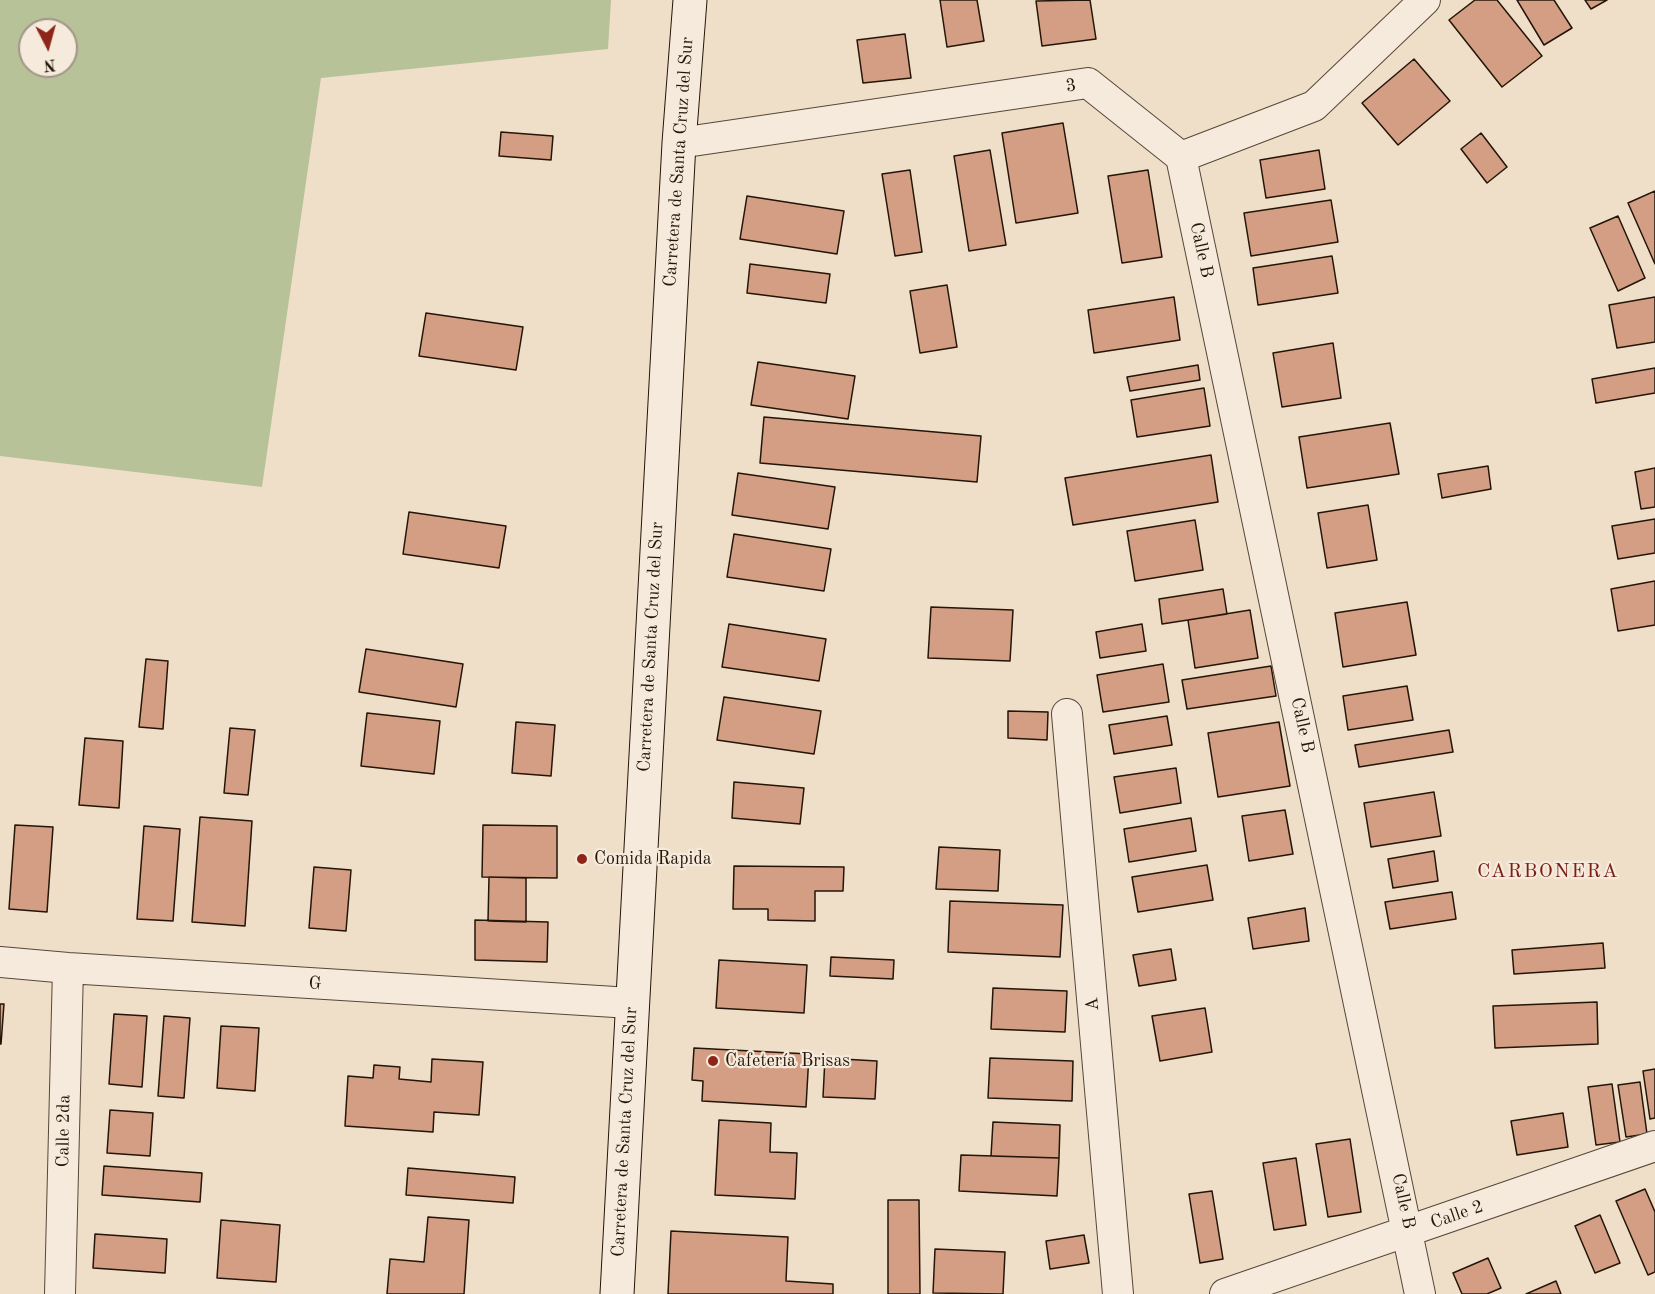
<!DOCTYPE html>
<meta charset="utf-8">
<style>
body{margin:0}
#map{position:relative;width:1655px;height:1294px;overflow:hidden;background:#efdfc9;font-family:"Old Standard TT",serif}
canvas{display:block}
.north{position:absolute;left:18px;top:18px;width:60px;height:60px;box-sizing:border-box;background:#f5eadc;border:2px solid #a19587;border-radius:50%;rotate:174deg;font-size:16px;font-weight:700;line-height:24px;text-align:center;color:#231507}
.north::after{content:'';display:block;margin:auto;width:21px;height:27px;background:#8f2418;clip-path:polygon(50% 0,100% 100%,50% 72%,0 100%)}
</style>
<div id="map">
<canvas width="1655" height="1294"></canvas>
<div class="north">N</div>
</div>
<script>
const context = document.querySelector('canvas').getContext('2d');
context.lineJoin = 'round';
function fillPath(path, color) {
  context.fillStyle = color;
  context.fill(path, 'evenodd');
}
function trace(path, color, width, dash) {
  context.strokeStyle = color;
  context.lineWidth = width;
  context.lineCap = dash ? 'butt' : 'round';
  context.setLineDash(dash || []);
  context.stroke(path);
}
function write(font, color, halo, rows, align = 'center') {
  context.font = font + ' "Old Standard TT",serif';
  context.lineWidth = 4.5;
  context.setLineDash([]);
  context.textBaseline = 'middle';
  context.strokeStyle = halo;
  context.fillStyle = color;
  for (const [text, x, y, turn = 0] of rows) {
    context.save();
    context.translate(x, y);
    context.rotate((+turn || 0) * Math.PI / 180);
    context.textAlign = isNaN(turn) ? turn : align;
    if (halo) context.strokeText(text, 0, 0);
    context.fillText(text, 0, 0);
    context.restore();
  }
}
fillPath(new Path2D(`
 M0,0H611L608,49L321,78L262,487L0,456ZM30,30H66V66H30Z`), '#b7c298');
const building = new Path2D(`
 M940,0H977L984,41L947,47Z
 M1090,0L1096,39L1042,46L1036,1Z
 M1475,0H1497L1542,56L1502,87L1449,20Z
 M1517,0H1554L1572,28L1544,45Z
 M1585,0H1607L1591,9Z
 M905,34L911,78L863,83L857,40Z
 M1414,59L1450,101L1398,145L1362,103Z
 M1063,123L1078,213L1016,223L1002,133Z
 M501,132L553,136L551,160L499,156Z
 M1481,133L1507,167L1487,183L1461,149Z
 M990,150L1006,245L969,251L954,156Z
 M1319,150L1325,189L1266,198L1260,160Z
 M910,170L922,252L895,256L882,174Z
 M1148,170L1162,257L1122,263L1108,176Z
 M1655,191V264L1628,203Z
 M747,196L844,211L837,254L740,239Z
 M1331,200L1338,242L1251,256L1244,213Z
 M1618,216L1645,278L1618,291L1590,228Z
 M1332,256L1338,293L1258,305L1253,268Z
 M750,264L830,274L826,303L747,293Z
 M947,285L957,347L920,353L910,291Z
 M1174,297L1180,340L1094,353L1088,310Z
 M1655,297V342L1617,348L1609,305Z
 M426,313L523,327L516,370L419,356Z
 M1333,343L1341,398L1282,407L1273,353Z
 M758,362L855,376L848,419L751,405Z
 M1198,365L1200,380L1130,391L1127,377Z
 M1655,368V393L1596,403L1592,379Z
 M1204,388L1210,426L1137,437L1131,400Z
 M764,417L981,436L977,482L760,463Z
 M1390,423L1399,474L1307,488L1299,437Z
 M1211,455L1218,502L1073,525L1065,478Z
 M1488,466L1491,489L1442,498L1438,474Z
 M1655,468V507L1641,509L1635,472Z
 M738,473L835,487L828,529L732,515Z
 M1368,505L1377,560L1327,568L1318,513Z
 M409,512L506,526L499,568L403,554Z
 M1655,519V553L1618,559L1612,526Z
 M1195,520L1203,570L1135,581L1127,531Z
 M734,534L831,549L824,591L727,577Z
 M1655,581V625L1618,631L1611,589Z
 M1223,589L1227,614L1162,624L1159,599Z
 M1407,602L1416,655L1343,667L1335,613Z
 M931,607L1013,610L1010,661L928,658Z
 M1250,610L1258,658L1195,668L1188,620Z
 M729,624L826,639L819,681L722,667Z
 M1142,624L1146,651L1100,658L1096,632Z
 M366,649L463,664L456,707L359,692Z
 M146,659L168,661L163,729L139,727Z
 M1163,664L1169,702L1103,712L1097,675Z
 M1271,666L1276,696L1187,709L1182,680Z
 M1407,686L1413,720L1348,730L1343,696Z
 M724,697L821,711L814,754L717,740Z
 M1008,711L1048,712L1047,740L1008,738Z
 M367,713L440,721L434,774L361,766Z
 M1167,716L1172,745L1114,754L1109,725Z
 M516,722L555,725L551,776L512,773Z
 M1279,722L1290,786L1218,797L1208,733Z
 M230,728L255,730L248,795L224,793Z
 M1449,730L1453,752L1359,767L1355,745Z
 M85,738L123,741L119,808L79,805Z
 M1176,768L1181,803L1120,813L1114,777Z
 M734,782L804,788L800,824L732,818Z
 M1434,792L1441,836L1371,847L1364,803Z
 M1285,810L1293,854L1249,861L1242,816Z
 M200,817L252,821L245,926L192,922Z
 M1191,818L1196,851L1129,862L1124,829Z
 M15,825L53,827L47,912L9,909Z
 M483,825L557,826V878L482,877Z
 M144,826L180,829L173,921L137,919Z
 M939,847L1000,850L998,891L936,889Z
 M1434,851L1438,881L1393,888L1388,859Z
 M1207,865L1213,900L1138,912L1132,877Z
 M734,866L844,867L843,891H815V921L768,920V909H733Z
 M314,867L351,870L346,931L309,928Z
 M489,877L526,878V922L488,921Z
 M1452,892L1456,919L1390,929L1385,902Z
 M950,901L1063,905L1060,957L948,952Z
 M1305,908L1309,941L1253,949L1248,918Z
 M475,920L548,922L547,962L475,960Z
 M1603,943L1605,968L1514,974L1512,950Z
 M1171,949L1176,980L1139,986L1133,955Z
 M831,957L894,960L893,979L830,976Z
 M719,960L807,965L804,1013L716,1008Z
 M993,988L1067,991L1065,1032L991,1029Z
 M1597,1002L1598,1044L1495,1048L1493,1006Z
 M0,1004H4L1,1044H0Z
 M1205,1008L1212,1052L1160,1061L1152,1016Z
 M114,1014L147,1016L142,1087L109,1084Z
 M164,1016L190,1018L184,1098L158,1096Z
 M221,1026L259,1028L255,1091L217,1088Z
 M694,1048L809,1054L806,1107L702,1101L703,1081L692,1080Z
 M825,1058L877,1061L875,1099L823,1097Z
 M990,1058L1073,1061L1072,1101L988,1098Z
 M432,1059L483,1062L479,1115L434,1112L433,1132L345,1126L348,1076L373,1078L374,1065L400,1067L399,1079L431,1082Z
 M1655,1069V1118L1650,1119L1643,1071Z
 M1640,1082L1647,1134L1626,1137L1618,1085Z
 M1612,1084L1620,1142L1596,1145L1588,1087Z
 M110,1110L153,1113L150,1156L107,1153Z
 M1563,1113L1568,1147L1517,1155L1511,1121Z
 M719,1120L771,1123L770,1152L797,1153L795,1199L715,1195Z
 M993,1122L1060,1125L1059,1158L991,1156Z
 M1350,1139L1361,1212L1328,1217L1316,1144Z
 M961,1155L1059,1158L1057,1196L959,1191Z
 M1296,1158L1306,1225L1274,1230L1263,1163Z
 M104,1166L202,1173L200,1202L102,1195Z
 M408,1168L515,1177L513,1203L406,1195Z
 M1645,1189L1655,1212V1272L1648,1275L1616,1201Z
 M1212,1191L1223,1259L1200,1263L1189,1194Z
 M888,1200H919L920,1294H888Z
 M1600,1215L1620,1263L1595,1273L1575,1226Z
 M428,1217L469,1220L464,1294H387L390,1259L424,1262Z
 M221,1220L280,1225L276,1282L217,1278Z
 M671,1231L788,1237L786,1281L833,1284V1294H668Z
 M95,1234L167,1239L165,1273L93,1268Z
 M1084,1235L1089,1263L1050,1269L1046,1241Z
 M935,1249L1005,1252L1003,1294L933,1293Z
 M1488,1258L1501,1288L1487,1294H1462L1453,1273Z
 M1556,1281L1561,1294H1526Z`);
fillPath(building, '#d49e84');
trace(building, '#231507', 1.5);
const street = new Path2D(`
 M679,143L1088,83L1181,157L1314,106L1425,0
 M1181,157L1420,1294
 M1067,714L1118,1294
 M0,962L68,968L631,1003
 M60,1294L68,968
 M1225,1294L1655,1146`);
const secondary = new Path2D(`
 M617,1294L679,143L690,0`);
trace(street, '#564838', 32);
trace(secondary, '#231507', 35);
trace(street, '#f5eadc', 30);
trace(secondary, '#f5eadc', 33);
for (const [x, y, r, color] of [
 [582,859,6,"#8f2418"],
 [713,1061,6,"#8f2418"]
]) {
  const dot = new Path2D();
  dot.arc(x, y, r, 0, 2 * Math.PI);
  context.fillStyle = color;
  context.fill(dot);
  trace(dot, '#f5eadc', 2);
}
write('18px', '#231507', '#f5eadc', [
 ["3",1071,86,-8],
 ["Carretera de Santa Cruz del Sur",679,162,-86],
 ["Calle B",1201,250,78],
 ["Carretera de Santa Cruz del Sur",651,647,-87],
 ["Calle B",1302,725,78],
 ["G",315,984,4],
 ["A",1093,1004,-95],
 ["Calle 2da",64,1131,-89],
 ["Carretera de Santa Cruz del Sur",625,1132,-87],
 ["Calle B",1403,1201,78],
 ["Calle 2",1457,1215,-19]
]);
write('18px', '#231507', '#f5eadc', [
 ["Comida Rapida",594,859],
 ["Cafetería Brisas",725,1061]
], 'left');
context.letterSpacing = '1.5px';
write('20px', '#7a1f14', '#f5eadc', [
 ["CARBONERA",1548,872]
]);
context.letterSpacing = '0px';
</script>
